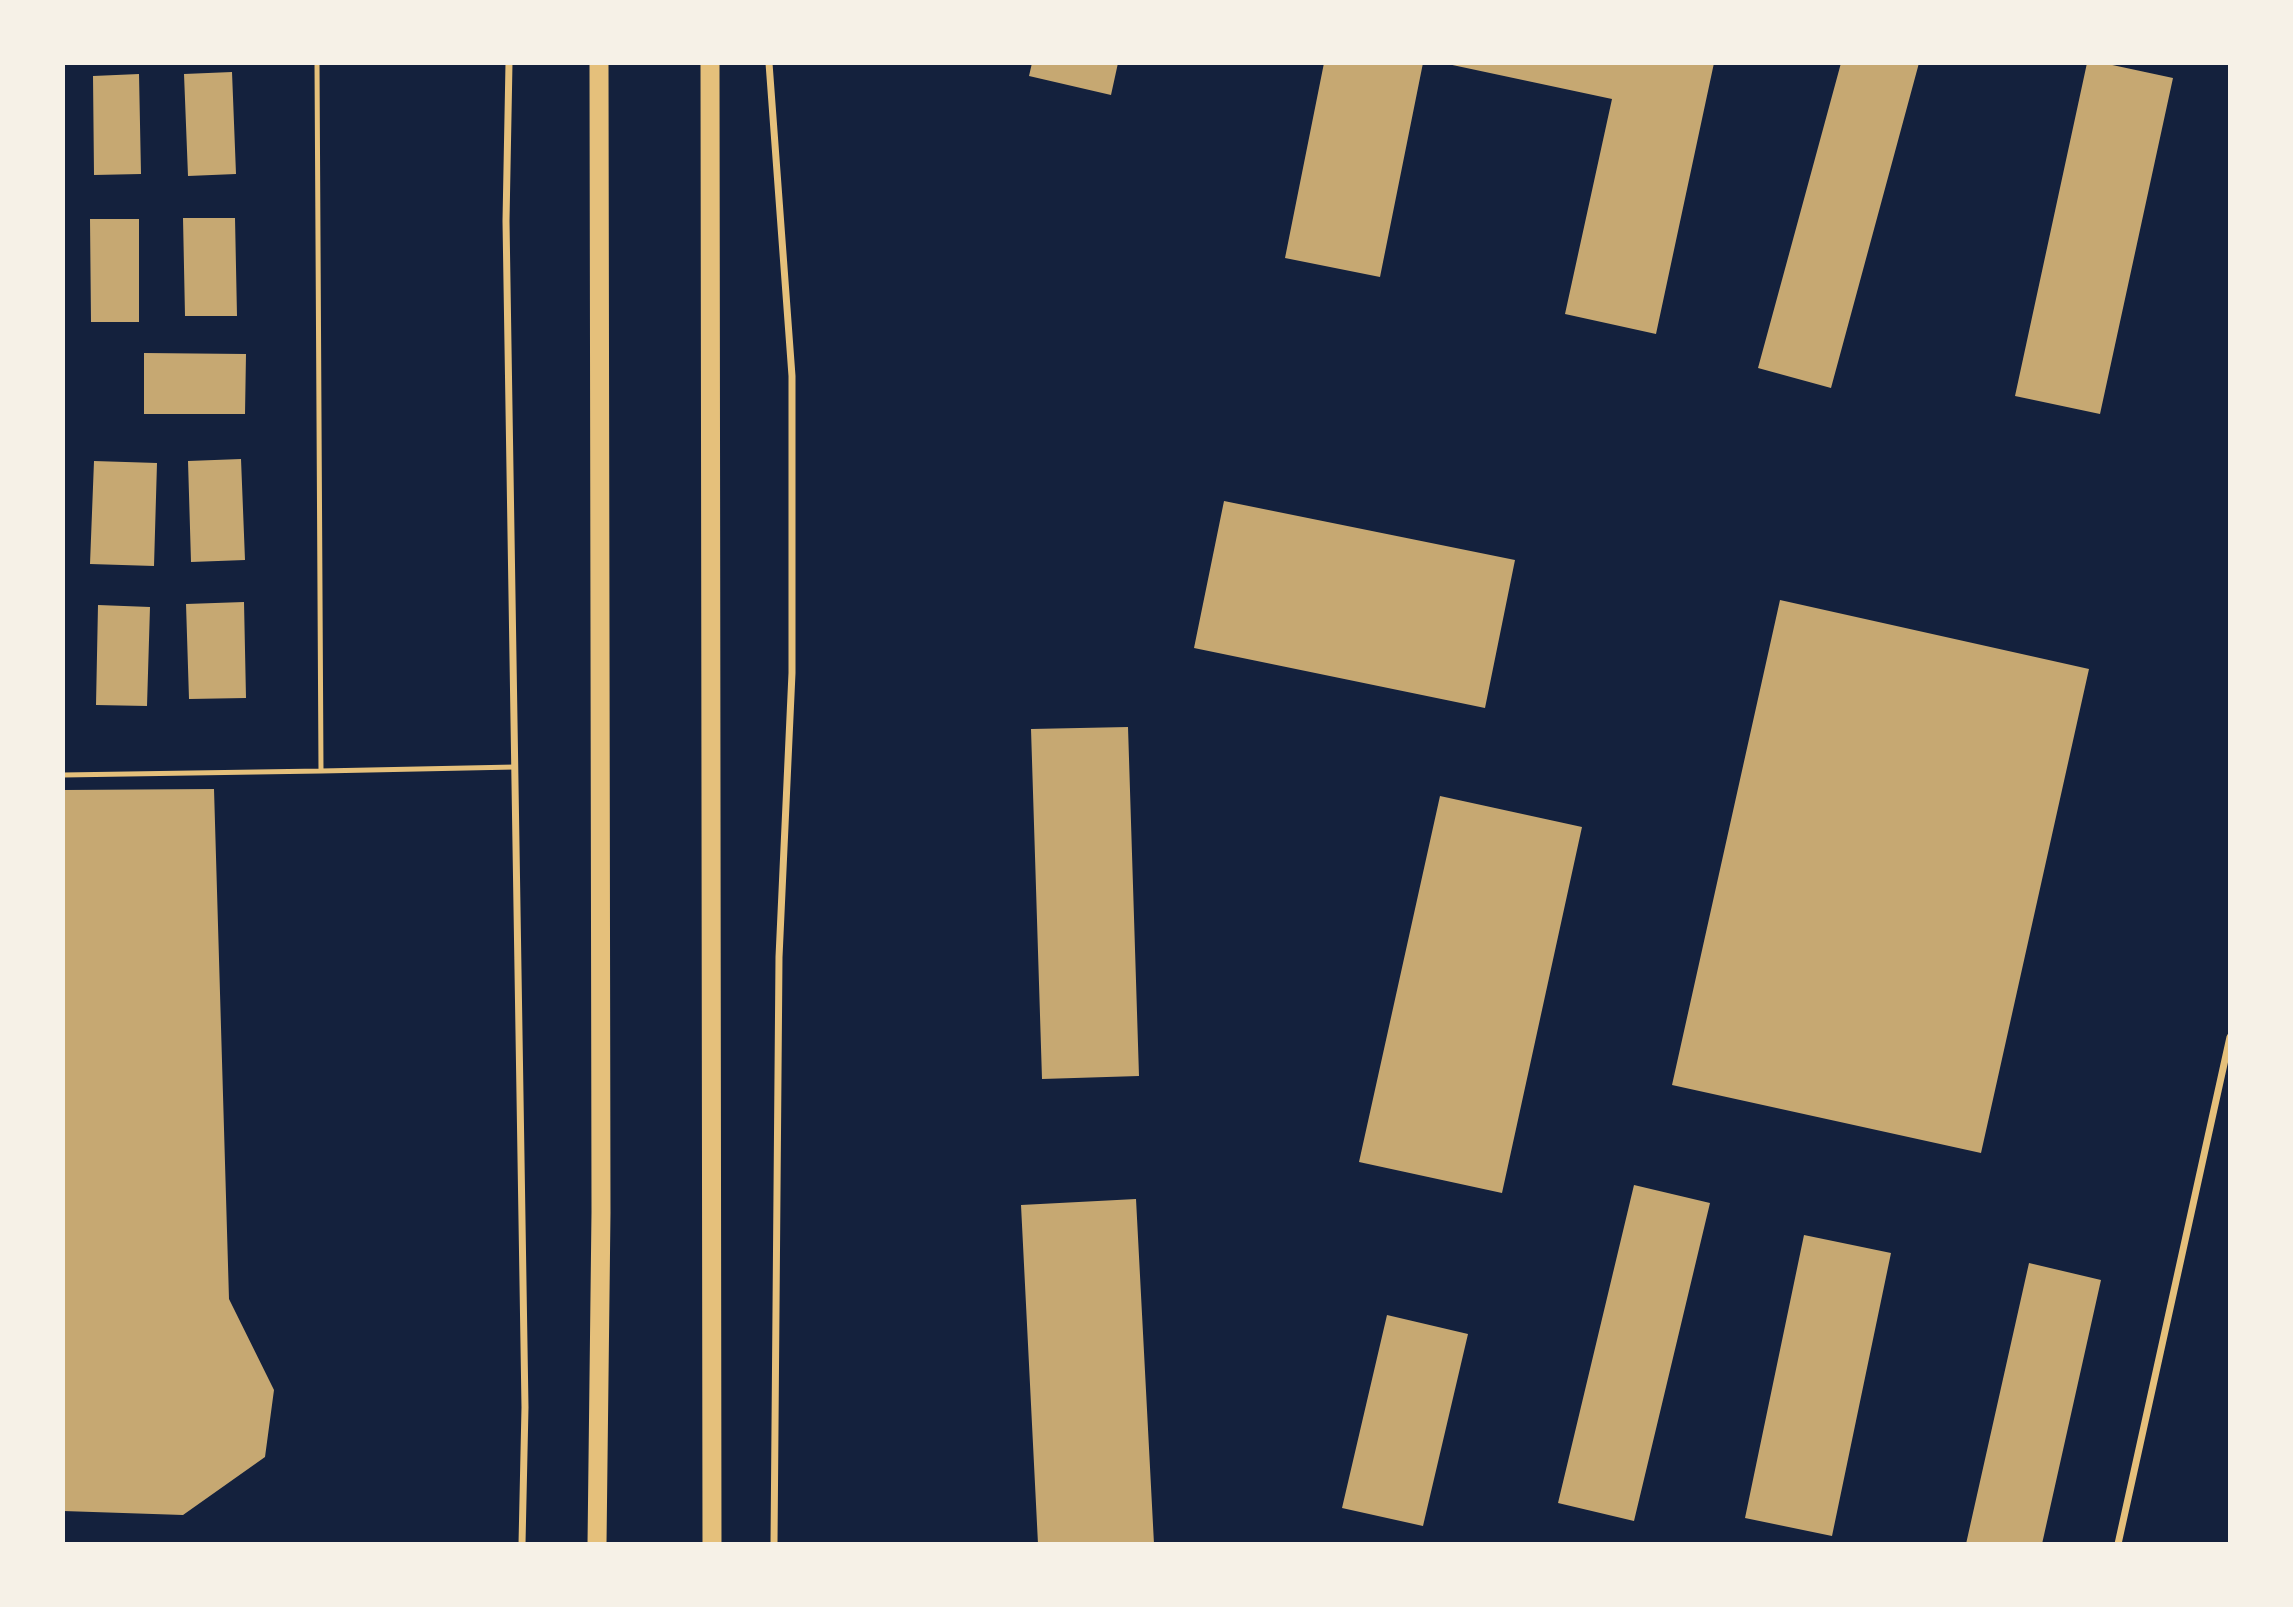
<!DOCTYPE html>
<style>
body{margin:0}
#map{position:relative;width:2293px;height:1607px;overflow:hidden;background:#14213d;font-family:Lora,serif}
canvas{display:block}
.frame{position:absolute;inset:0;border:65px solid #f6f1e7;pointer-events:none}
</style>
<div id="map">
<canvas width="2293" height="1607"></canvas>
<div class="frame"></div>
</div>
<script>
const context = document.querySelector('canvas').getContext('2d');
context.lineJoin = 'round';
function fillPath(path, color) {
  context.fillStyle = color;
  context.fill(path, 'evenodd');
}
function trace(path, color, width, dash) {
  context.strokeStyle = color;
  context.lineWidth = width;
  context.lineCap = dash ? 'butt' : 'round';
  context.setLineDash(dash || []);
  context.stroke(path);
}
fillPath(new Path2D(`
 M1032,63H1118L1111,95L1029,76Z
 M1324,63H1423L1380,277L1285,258Z
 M1443,63H1714L1656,334L1565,314L1612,99Z
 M1841,63H1919L1831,388L1758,368Z
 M2087,63H2103L2173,78L2100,414L2015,396Z
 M232,72L236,174L188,176L184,74Z
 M139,74L141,174L94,175L93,76Z
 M183,218H235L237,316H185Z
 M90,219H139V322H91Z
 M144,353L246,354L245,414H144Z
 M241,459L245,560L191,562L188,461Z
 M94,461L157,463L154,566L90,564Z
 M1224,501L1515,560L1485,708L1194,648Z
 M1780,600L2089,669L1981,1153L1672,1085Z
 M244,602L246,698L189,699L186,604Z
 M98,605L150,607L147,706L96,705Z
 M1128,727L1139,1076L1042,1079L1031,729Z
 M214,789L229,1299L274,1390L265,1457L183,1515L63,1511V790Z
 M1440,796L1582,827L1502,1193L1359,1162Z
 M1634,1185L1710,1203L1634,1521L1558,1503Z
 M1136,1199L1154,1544H1038L1021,1205Z
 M1804,1235L1891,1253L1832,1536L1745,1518Z
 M2029,1263L2101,1280L2042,1544H1966Z
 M1387,1315L1468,1334L1423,1526L1342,1508Z`), '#c6a872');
trace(new Path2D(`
 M317,63L321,771L515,767
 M63,775L321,771`), '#e5c07b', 5);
trace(new Path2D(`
 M509,63L506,221L525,1407L522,1544
 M769,63L792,376V673L779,957L774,1544
 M2118,1544L2230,1037`), '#e5c07b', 7);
trace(new Path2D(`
 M710,63L712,1544
 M597,1544L601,1212L599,63`), '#e5c07b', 19);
</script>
